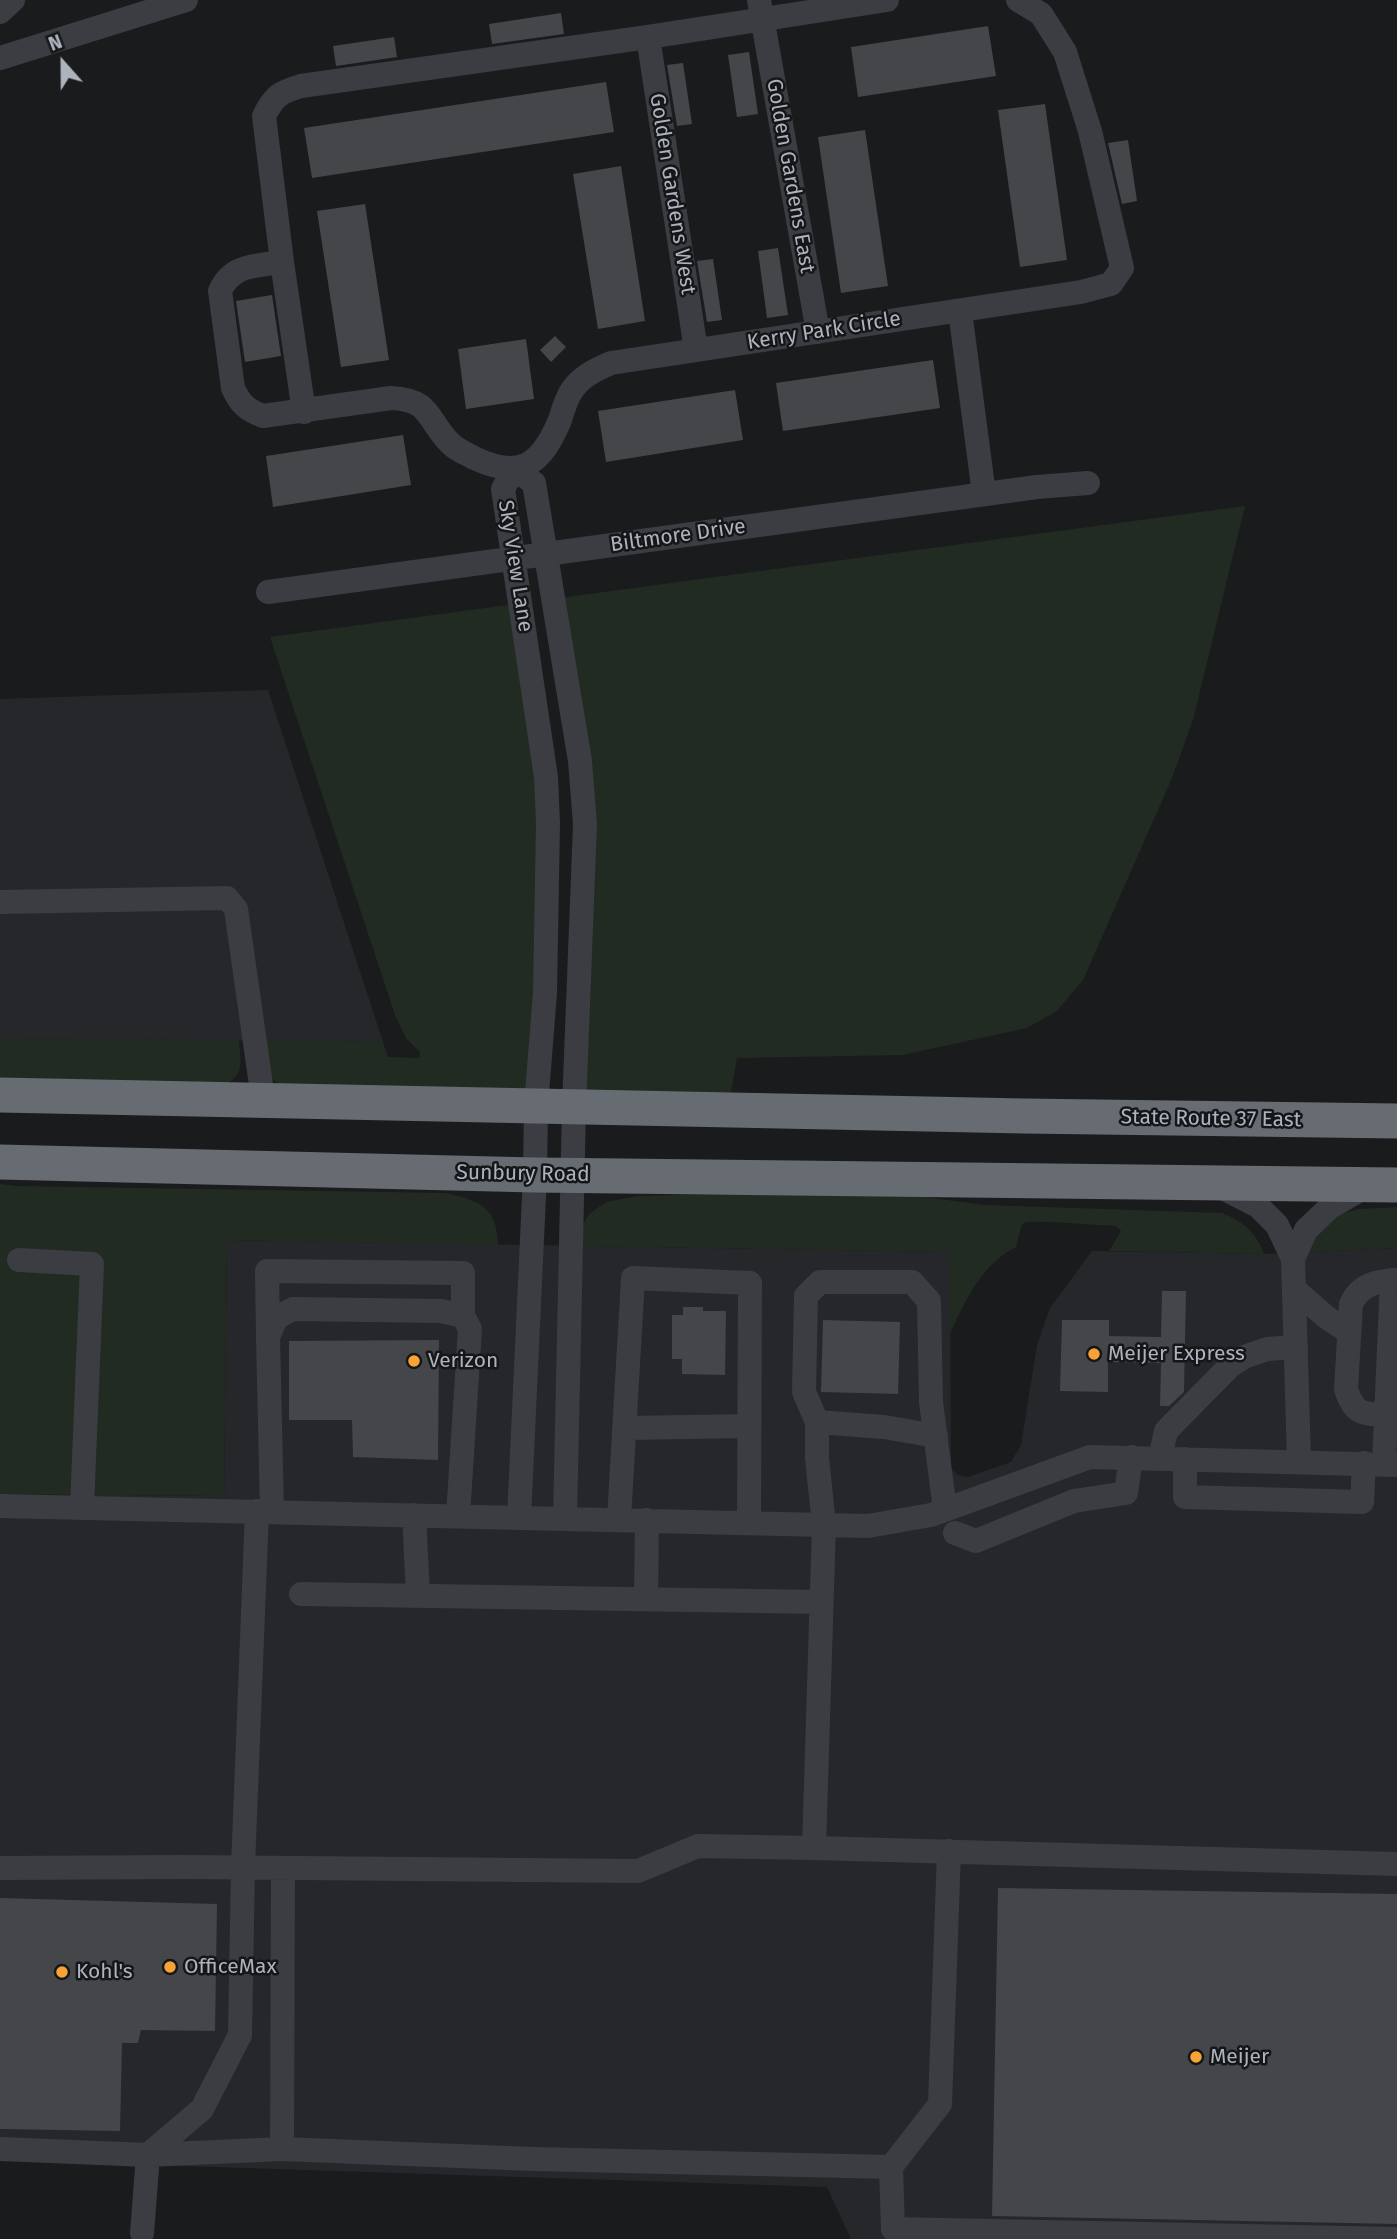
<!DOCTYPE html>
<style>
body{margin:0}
#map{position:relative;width:1397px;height:2239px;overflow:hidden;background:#1a1b1d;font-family:"Fira Sans",sans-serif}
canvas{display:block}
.north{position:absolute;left:28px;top:28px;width:70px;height:70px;-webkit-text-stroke:5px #151618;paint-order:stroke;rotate:339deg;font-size:19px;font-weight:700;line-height:28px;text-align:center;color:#adb3bd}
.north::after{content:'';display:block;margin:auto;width:24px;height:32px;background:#adb3bd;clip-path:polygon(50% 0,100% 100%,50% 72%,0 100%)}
</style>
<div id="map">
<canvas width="1397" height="2239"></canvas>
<div class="north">N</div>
</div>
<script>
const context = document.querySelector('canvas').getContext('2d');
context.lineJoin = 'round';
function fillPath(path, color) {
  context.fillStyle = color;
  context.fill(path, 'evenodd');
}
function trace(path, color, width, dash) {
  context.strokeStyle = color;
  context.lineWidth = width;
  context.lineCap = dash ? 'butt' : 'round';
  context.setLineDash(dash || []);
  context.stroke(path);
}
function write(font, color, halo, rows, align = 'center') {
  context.font = font + ' "Fira Sans",sans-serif';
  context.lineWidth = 5;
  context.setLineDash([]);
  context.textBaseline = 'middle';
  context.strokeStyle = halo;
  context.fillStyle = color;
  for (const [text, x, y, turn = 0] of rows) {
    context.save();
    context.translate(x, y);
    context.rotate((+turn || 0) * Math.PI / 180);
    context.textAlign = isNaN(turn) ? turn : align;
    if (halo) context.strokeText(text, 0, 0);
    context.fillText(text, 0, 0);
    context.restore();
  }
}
fillPath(new Path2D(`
 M268,690L383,1042L0,1038V699Z
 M227,1240L950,1252L951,1469L958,1475L968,1477L1011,1462L1021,1445L1037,1345L1050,1308L1092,1251L1264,1254L1397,1248V2239H851L827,2187L0,2160V1494L224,1496Z`), '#26272a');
fillPath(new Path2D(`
 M1245,506L1193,720L1172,778L1083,980L1057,1011L1027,1028L903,1055L737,1058L730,1097L581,1094L591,838L559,598Z
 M515,604L538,768L532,1093L284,1087L272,1079L258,1040L383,1042L388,1057L419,1058L420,1052L406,1038L395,1015L270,637Z
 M0,1038L239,1040C240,1061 246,1073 225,1085L0,1078Z
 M0,1184L16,1186L446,1193C481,1201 497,1207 498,1245L227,1240L224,1496L0,1494Z
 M812,1192L909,1195L985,1205L1222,1213C1242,1220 1257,1233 1264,1254L1109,1251L1121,1231L1116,1226C1086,1225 1057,1221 1026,1222L1022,1224L1016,1247C982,1264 965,1301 950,1334L949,1252L580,1246L581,1228L589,1214L606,1202L638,1196Z
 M1397,1207V1248L1309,1252L1310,1243L1339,1214L1359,1209Z`), '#222b22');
fillPath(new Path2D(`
 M561,13L564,34L492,44L489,24Z
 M988,26L996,76L858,97L851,47Z
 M394,37L397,57L336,66L333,46Z
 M749,52L758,114L737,117L728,55Z
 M683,63L692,124L677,126L667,65Z
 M606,82L614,132L312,178L304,128Z
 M1045,104L1067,260L1020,267L998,110Z
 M865,130L888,286L841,293L818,137Z
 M1128,140L1137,201L1122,204L1108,143Z
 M621,166L645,321L598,329L573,174Z
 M365,204L389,360L341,367L317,211Z
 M778,248L788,315L767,318L758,251Z
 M713,259L722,320L707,322L697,261Z
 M272,295L281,356L245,362L236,301Z
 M555,336L566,347L551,362L540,350Z
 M526,339L534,399L466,409L458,349Z
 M933,360L940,408L783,431L776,383Z
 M735,390L743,440L606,462L598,411Z
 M403,435L411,485L273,507L266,456Z
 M1162,1291H1186L1184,1392L1169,1406H1160L1161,1363L1108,1362V1392L1060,1391L1062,1320H1109V1336L1161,1337Z
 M683,1307H703V1311H726L725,1375L682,1374V1359H672V1315H683Z
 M823,1320L900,1322L898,1394L821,1392Z
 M439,1340L438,1460L353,1457L352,1420H289V1341Z
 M998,1888L1397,1894V2224L992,2216Z
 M0,1898L217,1904L215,2031L141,2030L138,2043H122L120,2131L0,2129Z`), '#44464a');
trace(new Path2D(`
 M759,0L818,332
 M0,12L13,0
 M648,37L696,350
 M0,58L186,0
 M282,262C256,266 232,264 220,291L233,388C240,404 247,410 263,416L391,398C433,400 426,420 451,444C457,450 467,454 474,458C521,480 541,465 560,420C563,410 566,399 572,390C582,376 595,370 611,363L1081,292L1111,284L1122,268L1090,131L1065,52L1041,14L1018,0
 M960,311L984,494
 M304,412L282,262L264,116C274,96 280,92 301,86L648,37L887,0
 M514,469L534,483L580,761L585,824L574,1107L565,1518
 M514,469L503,489L546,777L548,823L545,993L536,1106L535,1175L519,1518
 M268,592L1037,487L1088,483
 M0,902L227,898L236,909L263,1099
 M1219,1186L1258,1206L1277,1225L1293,1259L1299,1461
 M1293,1259L1306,1230L1330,1207L1367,1186
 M19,1260L92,1264L82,1507
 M1294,1289L1326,1317L1349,1332
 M268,1336L267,1271L463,1273V1316
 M1386,1415C1362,1414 1354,1414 1346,1389L1351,1304C1360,1284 1377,1281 1397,1280
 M817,1422L884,1427L936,1436
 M625,1428L749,1426
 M1160,1458L1166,1431L1230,1366L1244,1357L1267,1349L1296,1347
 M1185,1459V1497L1362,1502L1364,1463
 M1384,1464L1392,1280
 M0,1506L868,1526L931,1515L1090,1457L1397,1465
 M945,1510L931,1402L929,1301L912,1282H820L806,1296L804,1392L817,1422V1458L824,1525L814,1848L1397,1864
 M257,1511L243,1867L240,2035L202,2109L148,2155L282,2149L534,2159L891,2167
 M272,1512L268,1337L276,1318L293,1309L441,1311L463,1316L470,1329L458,1516
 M414,1515L418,1595
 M619,1519L633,1278L750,1283L749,1523
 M955,1533L976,1541L1074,1501L1126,1493L1131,1457
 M301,1594L821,1602
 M646,1599L647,1520
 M949,1851L940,2104L891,2167L893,2229L1397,2239
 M0,1868L185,1867L638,1871L698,1846L814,1848
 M0,2149L148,2155L142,2233
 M282,2149L283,1868`), '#3b3d42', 24);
trace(new Path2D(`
 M0,1095L1024,1116L1397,1121
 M0,1162L535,1175L1397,1185`), '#676c73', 35);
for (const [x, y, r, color] of [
 [1094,1354,7,"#f8a237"],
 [414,1361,7,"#f8a237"],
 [170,1967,7,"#f8a237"],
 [62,1972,7,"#f8a237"],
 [1196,2057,7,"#f8a237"]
]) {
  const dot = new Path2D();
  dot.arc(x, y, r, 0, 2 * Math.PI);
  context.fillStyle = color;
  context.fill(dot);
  trace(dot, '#151618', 2.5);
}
write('21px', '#adb3bd', '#151618', [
 ["Golden Gardens East",790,176,80],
 ["Golden Gardens West",672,194,81],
 ["Kerry Park Circle",824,331,-9],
 ["Biltmore Drive",678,536,-8],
 ["Sky View Lane",515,566,81],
 ["State Route 37 East",1211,1119,1],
 ["Sunbury Road",523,1174,1]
]);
write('21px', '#adb3bd', '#151618', [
 ["Meijer Express",1108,1354],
 ["Verizon",428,1361],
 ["OfficeMax",184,1967],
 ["Kohl's",76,1972],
 ["Meijer",1210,2057]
], 'left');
</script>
